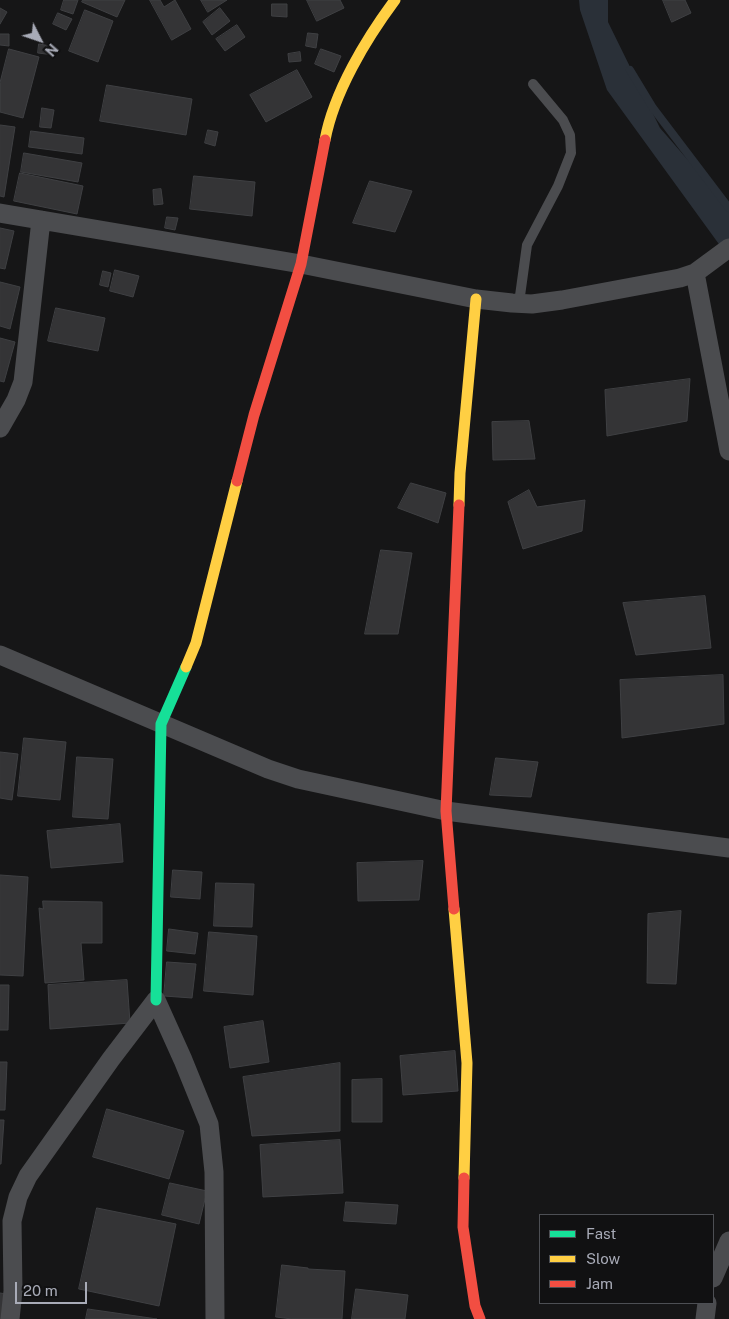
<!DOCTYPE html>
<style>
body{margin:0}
#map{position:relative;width:729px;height:1319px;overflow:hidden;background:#161617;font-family:"Public Sans",sans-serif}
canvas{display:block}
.legend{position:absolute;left:539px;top:1214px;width:175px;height:90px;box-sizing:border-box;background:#111112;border:1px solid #4d4f54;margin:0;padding:6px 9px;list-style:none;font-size:15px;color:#a8abb7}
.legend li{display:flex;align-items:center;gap:10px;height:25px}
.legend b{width:25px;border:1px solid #4d4f54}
.north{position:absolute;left:15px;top:15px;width:50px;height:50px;-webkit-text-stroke:4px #111112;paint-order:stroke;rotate:131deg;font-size:14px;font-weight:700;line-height:20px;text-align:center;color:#a8abb7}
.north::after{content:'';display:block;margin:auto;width:18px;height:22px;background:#a8abb7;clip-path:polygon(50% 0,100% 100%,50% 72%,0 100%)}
.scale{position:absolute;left:15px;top:1282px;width:72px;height:22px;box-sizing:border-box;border:2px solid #a8abb7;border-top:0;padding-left:6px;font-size:15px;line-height:18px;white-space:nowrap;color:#a8abb7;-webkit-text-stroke:4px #111112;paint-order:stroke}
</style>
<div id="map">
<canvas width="729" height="1319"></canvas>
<ul class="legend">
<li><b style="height:6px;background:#16e098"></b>Fast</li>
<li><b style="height:6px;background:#ffcf43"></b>Slow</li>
<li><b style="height:6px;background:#f24e42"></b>Jam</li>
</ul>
<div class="north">N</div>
<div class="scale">20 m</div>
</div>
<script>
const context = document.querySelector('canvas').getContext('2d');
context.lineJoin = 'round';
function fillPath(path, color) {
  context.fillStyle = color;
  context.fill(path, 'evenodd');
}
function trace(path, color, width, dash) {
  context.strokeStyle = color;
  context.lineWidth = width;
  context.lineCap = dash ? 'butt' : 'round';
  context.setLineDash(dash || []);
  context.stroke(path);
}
fillPath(new Path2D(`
 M579,0H608V22L660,128L729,207V258L607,90L580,10Z`), '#2a3038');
trace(new Path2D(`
 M630,70L653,108L729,208`), '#2a3038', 8);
const building = new Path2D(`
 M64,0H78L73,14L61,10Z
 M83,0H125L117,17L82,2Z
 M150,0H160L164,7L175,0L191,29L172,40Z
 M201,0H227L208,12Z
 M307,0H340L344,8L317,21Z
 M663,0H685L691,13L672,22Z
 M272,4H287V17L272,16Z
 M0,8L7,12L0,24Z
 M220,8L230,21L212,35L203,22Z
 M85,10L113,21L98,62L69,51Z
 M58,13L72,19L66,30L53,24Z
 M237,25L245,37L225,51L216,39Z
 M308,33L318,34L316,48L306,46Z
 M0,34H9V46L0,45Z
 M39,44L56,47L54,55L38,53Z
 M9,49L39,57L23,118L0,112V83Z
 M321,49L341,56L334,72L315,64Z
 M300,52L301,61L289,62L288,54Z
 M297,70L312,97L266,122L250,95Z
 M107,85L192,99L186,135L100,121Z
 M42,108L54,110L51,128L40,127Z
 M0,125L15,127L4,197L0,196Z
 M208,130L218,132L215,146L205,143Z
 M31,131L84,138L82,154L29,147Z
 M24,153L82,163L78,182L21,172Z
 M20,173L83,186L77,214L14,201Z
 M194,176L255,182L252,216L190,209Z
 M370,181L412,191L395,232L353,223Z
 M161,189L163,204L154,205L153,190Z
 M167,217L178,218L175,230L165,228Z
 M0,228L14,231L5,269L0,268Z
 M115,270L139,276L133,297L110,291Z
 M103,271L111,273L108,287L100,285Z
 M0,282L20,287L10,329L0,326Z
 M56,308L105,318L98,351L48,341Z
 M0,338L15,342L4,382L0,381Z
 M690,379L687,421L607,436L605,390Z
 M529,421L535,459L493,460L492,422Z
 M411,483L446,493L438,523L398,508Z
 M529,490L537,507L585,500L582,531L523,549L508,502Z
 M381,550L412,553L398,634H365Z
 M705,596L711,648L636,655L623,603Z
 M723,675L724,724L622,738L620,680Z
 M24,738L66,742L60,800L18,796Z
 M0,752L18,754L12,800L0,798Z
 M77,757L113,759L108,819L73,817Z
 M496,758L538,762L531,797L490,795Z
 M120,824L123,862L51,868L47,831Z
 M423,861L419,900L358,901L357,863Z
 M173,870L202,872L200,899L171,897Z
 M0,875L28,877L23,976L0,975Z
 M216,883L254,884L252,927L214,926Z
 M43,901L102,902V943H81L84,980L45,983L39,908L43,909Z
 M681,911L676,984L647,983L648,914Z
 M169,929L198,933L195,954L167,951Z
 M209,932L257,936L253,995L204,991Z
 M167,962L196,964L192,998L164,996Z
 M127,980L130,1023L50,1029L48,985Z
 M0,985H9L8,1030H0Z
 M263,1021L269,1062L230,1068L224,1027Z
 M455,1051L458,1091L403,1095L400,1056Z
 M0,1062H7L5,1110H0Z
 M340,1063V1131L252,1136L243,1077Z
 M382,1079V1122H352V1080Z
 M107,1109L184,1131L169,1179L93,1157Z
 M0,1120H4L1,1164H0Z
 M340,1140L343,1193L263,1197L260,1145Z
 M170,1183L207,1191L199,1224L162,1215Z
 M346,1202L398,1205L396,1224L344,1221Z
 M97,1208L176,1224L159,1306L79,1289Z
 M282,1265L308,1268V1269L345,1271L342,1319H292L276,1317Z
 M356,1289L408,1295L405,1319H352Z
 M0,1293L6,1294L1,1319H0Z
 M88,1309L157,1319H86Z`);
fillPath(building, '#343436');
trace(building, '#3f4043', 1);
trace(new Path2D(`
 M519,303L527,245L558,186L571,153L570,135L563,120L533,84`), '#4b4c4f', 10);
trace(new Path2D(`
 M0,213L301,264L476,299L512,303L532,304L562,300L680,278L695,273L729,248
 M695,273L729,451
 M0,428L16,400L23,382L41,220
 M0,655L268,769L298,779L446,811L729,848
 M713,1278L729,1241
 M10,1319L13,1291L12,1221L18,1197L28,1176L111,1059L156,1000L183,1060L209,1124L214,1172L215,1319
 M705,1319L707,1303`), '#4b4c4f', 19);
trace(new Path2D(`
 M156,1000L161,724L186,667`), '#16e098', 11);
trace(new Path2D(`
 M325,140C334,92 366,39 395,0
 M459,505L460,473L476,299
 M186,667L196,643L237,481
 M454,909L467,1063L464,1178`), '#ffcf43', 11);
trace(new Path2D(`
 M237,481L254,415L301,264L325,140
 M454,909L446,811L459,505
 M464,1178L463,1227L475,1306L480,1319`), '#f24e42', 11);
</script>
